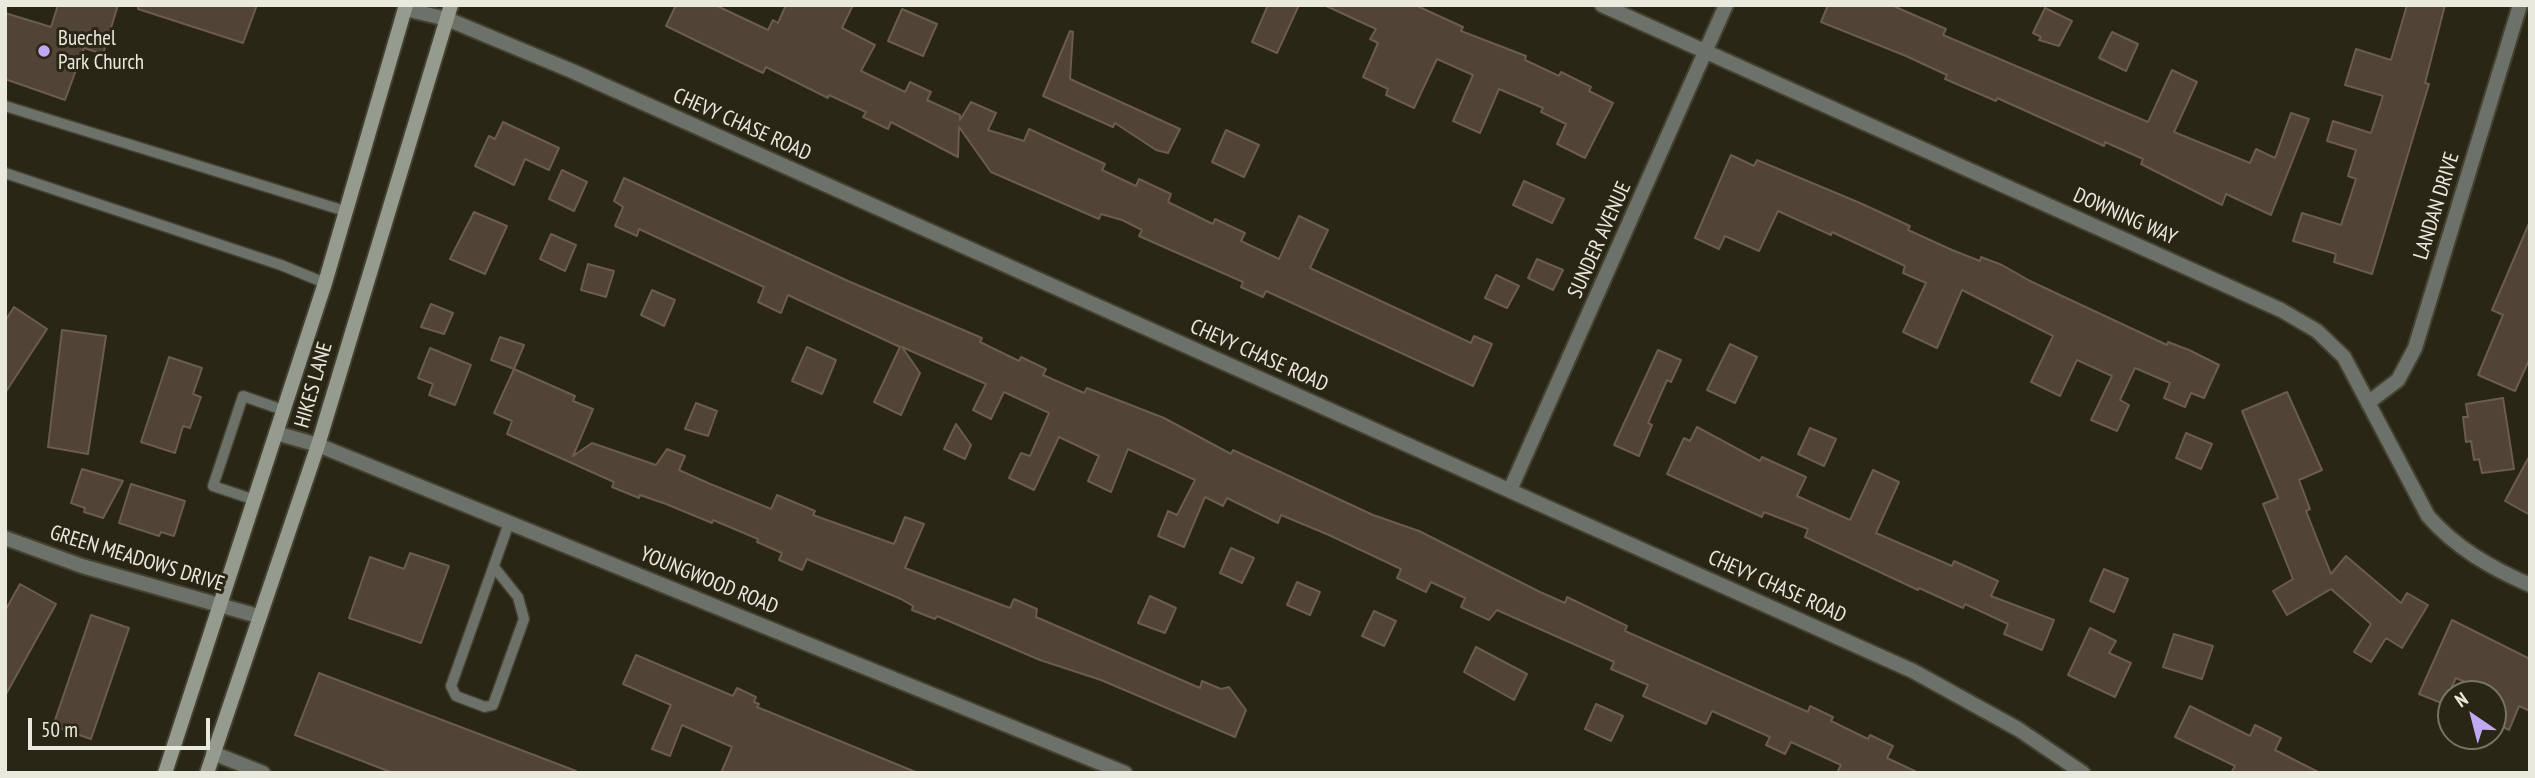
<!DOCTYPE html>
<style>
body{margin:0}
#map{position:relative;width:2535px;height:778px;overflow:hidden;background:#292615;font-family:"PT Sans Narrow",sans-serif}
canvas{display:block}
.frame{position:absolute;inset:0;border:7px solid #eae9de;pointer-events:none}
.north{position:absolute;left:2437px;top:680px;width:70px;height:70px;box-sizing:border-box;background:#292615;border:2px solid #767465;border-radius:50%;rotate:325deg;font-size:19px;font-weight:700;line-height:28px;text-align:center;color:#eae9de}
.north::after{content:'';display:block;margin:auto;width:24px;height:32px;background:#c1a8f3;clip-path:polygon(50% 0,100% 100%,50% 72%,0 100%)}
.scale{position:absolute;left:28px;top:718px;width:182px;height:32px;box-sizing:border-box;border:4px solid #eae9de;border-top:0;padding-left:9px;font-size:21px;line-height:24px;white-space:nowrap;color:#eae9de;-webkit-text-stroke:5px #292615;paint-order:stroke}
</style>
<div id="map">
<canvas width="2535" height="778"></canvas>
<div class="frame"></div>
<div class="north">N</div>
<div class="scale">50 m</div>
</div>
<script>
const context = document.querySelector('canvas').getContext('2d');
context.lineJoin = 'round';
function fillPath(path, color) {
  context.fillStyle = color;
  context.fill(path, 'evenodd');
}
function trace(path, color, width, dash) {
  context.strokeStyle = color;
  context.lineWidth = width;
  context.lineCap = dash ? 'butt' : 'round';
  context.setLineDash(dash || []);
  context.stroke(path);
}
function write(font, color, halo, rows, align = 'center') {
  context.font = font + ' "PT Sans Narrow",sans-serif';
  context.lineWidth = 6;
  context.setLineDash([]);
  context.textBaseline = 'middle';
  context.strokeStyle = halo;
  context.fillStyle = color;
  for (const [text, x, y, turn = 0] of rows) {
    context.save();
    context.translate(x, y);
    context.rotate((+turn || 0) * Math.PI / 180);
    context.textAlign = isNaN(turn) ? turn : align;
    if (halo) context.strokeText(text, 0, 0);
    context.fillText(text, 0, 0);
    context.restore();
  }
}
const building = new Path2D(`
 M58,5H118L103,54L84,48L65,100L5,79V13L51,27Z
 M138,5H257L243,43L138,9Z
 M676,5H715L768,30L773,20L778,23L786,5H853L842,28L875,45L861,71L905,92L910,82L931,92L927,100L960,115V120L971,102L996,113L988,130L1024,141L1029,129L1105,164L1102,170L1136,186L1139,179L1171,194L1168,202L1213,224L1215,219L1245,233L1241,241L1279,259L1299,216L1328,230L1310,268L1471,343L1474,336L1492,344L1473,386L1266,291L1263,297L1241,287L1243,282L1139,236L1142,230L1122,220L1101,214L1099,219L991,172L959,127L958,157L891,122L888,129L863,117L866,112L829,95L828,98L766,67L763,73L738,61L666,26Z
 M1268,5H1299L1277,53L1252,42Z
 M1324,5H1415L1463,27L1461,31L1526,56L1525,60L1559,76L1561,72L1591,87L1589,91L1613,103L1585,158L1557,144L1566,124L1541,112L1543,108L1499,89L1480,133L1453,121L1473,75L1437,59L1414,108L1386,95L1388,89L1363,77L1378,43L1370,39L1376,29Z
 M1828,5H1891L1946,29L1943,35L2148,122L2172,70L2197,82L2174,132L2250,163L2256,149L2275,158L2291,113L2309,119L2271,215L2226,194L2222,205L2141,164L2143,159L2105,142L2104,146L1997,98L1996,101L1945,79L1947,75L1906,56L1821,22Z
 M2407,5H2445L2425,83L2429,84L2372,274L2334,262L2336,254L2293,241L2302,213L2341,225L2356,179L2348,176L2356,150L2327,141L2333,121L2371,133L2383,96L2345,85L2356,49L2391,60Z
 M2045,8L2072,21L2059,46L2039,40L2041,37L2033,33Z
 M902,9L937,24L923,56L888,41Z
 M1070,31L1073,32L1070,79L1180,129L1168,153L1156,150L1115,123L1113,127L1043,96Z
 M2112,32L2138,44L2126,71L2099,58Z
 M503,122L559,148L549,170L525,159L514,185L475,166L489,136L495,139Z
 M1226,130L1259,145L1244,177L1212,162Z
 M1731,155L1754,166L1757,160L1860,203L1910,226L1908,230L1952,250L1980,261L1981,257L2002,265L2030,281L2167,345L2168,342L2189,350L2219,365L2204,398L2191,393L2185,407L2164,398L2170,383L2135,368L2120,400L2129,405L2117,431L2091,420L2112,376L2077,360L2060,396L2031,382L2053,336L1962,290L1937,348L1903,332L1926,283L1903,273L1905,266L1832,232L1831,235L1778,211L1759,251L1725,236L1719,249L1695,238Z
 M562,170L587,182L574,211L549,199Z
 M624,178L848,281L982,338L980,342L1019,361L1021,357L1046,369L1043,375L1084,393L1087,388L1164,418L1231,454L1233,450L1373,515L1419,531L1540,592L1565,603L1567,597L1627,626L1625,631L1661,647L1808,712L1810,706L1833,717L1831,721L1868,739L1870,735L1893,746L1887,758L1919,773H1837L1841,765L1791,742L1785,754L1766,745L1770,737L1712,711L1706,724L1643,696L1648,685L1611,669L1614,662L1497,610L1489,620L1461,607L1465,598L1431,582L1426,592L1397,578L1401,569L1329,535L1281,515L1278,523L1227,498L1223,506L1205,497L1184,547L1158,536L1168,511L1177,515L1195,480L1128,449L1111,492L1088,481L1099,456L1059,437L1034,490L1009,478L1021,453L1030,456L1049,413L1004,392L991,419L973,410L986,384L902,347L920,373L901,415L874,402L900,347L788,295L781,313L758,302L764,287L639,229L637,236L615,226L623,207L614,201Z
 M1524,181L1564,199L1552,223L1513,205Z
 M474,212L507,226L485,274L450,259Z
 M2530,221V358L2515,391L2478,375L2503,315L2492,310Z
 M551,234L576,245L565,271L540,259Z
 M1537,259L1563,270L1553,290L1528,278Z
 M588,264L614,271L606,297L581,290Z
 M1496,275L1519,286L1507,308L1485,298Z
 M652,290L675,300L664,326L641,315Z
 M431,304L453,313L444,334L421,327Z
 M14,307L47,329L5,393V321Z
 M62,330L106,336L88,454L48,447Z
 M500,337L524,345L514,369L491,360Z
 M1730,344L1757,357L1735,403L1707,390Z
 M807,347L836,360L822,394L792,381Z
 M430,348L471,365L455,405L429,395L433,384L418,378Z
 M1658,350L1681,360L1671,382L1667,380L1648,423L1652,425L1639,456L1614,445Z
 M169,357L202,368L193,394L201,397L190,428L183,426L175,453L141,442Z
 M514,369L575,396L573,401L593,409L573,456L592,443L656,465L667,449L685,456L679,470L708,483L771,509L777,495L815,511L813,515L894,544L905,517L924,524L905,568L1010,608L1014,599L1037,609L1036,617L1200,688L1202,681L1221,689L1229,687L1246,710L1235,737L1101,680L1040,660L937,616L935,619L912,610L913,606L901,599L807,559L802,570L779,560L782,553L757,542L758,539L713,520L712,523L666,504L640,495L639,498L612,487L614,482L507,434L512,421L494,413Z
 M2287,392L2322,470L2299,480L2310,509L2306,511L2331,574L2346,556L2401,603L2407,593L2428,605L2402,648L2386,638L2371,662L2354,652L2371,624L2331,589L2287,615L2273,591L2293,579L2263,504L2278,498L2242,411Z
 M2503,398L2514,469L2482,473L2479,459L2474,460L2471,441L2466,442L2463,417H2468L2466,404Z
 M696,403L717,411L708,436L685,429Z
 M956,424L971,445L965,459L944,449Z
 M1697,427L1760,461L1762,457L1806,477L1797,496L1850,520L1873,470L1899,482L1876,533L1952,566L1954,561L1998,581L1991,596L2054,620L2042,650L2004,634L2008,624L1965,604L1963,608L1919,588L1918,590L1805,537L1808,529L1764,512L1762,517L1667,474L1684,438L1690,441Z
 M1810,428L1836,439L1824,466L1798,454Z
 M2186,433L2212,444L2201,469L2176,458Z
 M2530,455V515L2505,501Z
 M82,469L123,481L103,518L84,512L85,508L71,503Z
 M131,484L185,501L174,536L161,532L159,536L119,523Z
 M1231,548L1254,558L1242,583L1220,573Z
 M410,553L449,566L421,643L349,618L370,557L404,569Z
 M2104,569L2128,579L2114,612L2090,601Z
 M1297,582L1320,592L1310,615L1287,605Z
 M20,584L56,604L5,696V611Z
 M1150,596L1176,608L1165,633L1138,623Z
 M1374,611L1396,621L1384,646L1362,636Z
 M91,615L129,628L91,739L53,726Z
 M2452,620L2530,659V711L2519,706L2509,730L2493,722L2501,698L2456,678L2444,704L2419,694Z
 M2090,628L2116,641L2109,653L2131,663L2115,697L2068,675Z
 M2174,634L2213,646L2202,679L2163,667Z
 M1476,647L1527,674L1514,700L1464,672Z
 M636,655L733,696L737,688L756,697L754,702L759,704L757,707L918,773H721L732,747L682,725L670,756L652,749L671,705L623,684Z
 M319,673L576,771L575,773H393L295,735Z
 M1596,704L1623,716L1611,741L1585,729Z
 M2190,706L2250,736L2255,725L2281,738L2275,750L2320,773H2231L2235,766L2175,737Z`);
fillPath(building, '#514335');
trace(building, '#6b5c4d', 2);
const service = new Path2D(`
 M5,106L345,211
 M5,173L281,265L325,283
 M255,500L213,486L243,396L283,410
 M494,567L518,597L524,619L493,705L485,707L456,696L451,686L509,523`);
const minor = new Path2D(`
 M1602,5L2281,310L2317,331L2344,357L2428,516C2456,548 2491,568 2530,585
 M405,9L447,19L572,71L1913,671L2018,729L2083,773
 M2369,402L2398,380L2415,348L2520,5
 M276,433L318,445L1125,773
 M1510,490L1726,5
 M5,538L82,566L258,616
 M213,753L263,773`);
const secondary = new Path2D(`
 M165,773L325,283L406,5
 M207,773L318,445L451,5`);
trace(service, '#444131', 13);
trace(minor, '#444131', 18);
trace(secondary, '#444131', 18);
trace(service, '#6c7169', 10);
trace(minor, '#6c7169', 14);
trace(secondary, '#959c8f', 14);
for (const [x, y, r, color] of [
 [44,51,7,"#c1a8f3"]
]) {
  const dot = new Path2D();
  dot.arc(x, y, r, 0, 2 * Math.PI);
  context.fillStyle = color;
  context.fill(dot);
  trace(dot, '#292615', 2.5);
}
write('21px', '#eae9de', '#292615', [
 ["Buechel",58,39],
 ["Park Church",58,63]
], 'left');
write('21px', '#eae9de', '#292615', [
 ["CHEVY CHASE ROAD",742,125,24],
 ["LANDAN DRIVE",2437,206,-73],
 ["DOWNING WAY",2125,217,24],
 ["SUNDER AVENUE",1600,240,-66],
 ["CHEVY CHASE ROAD",1259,356,24],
 ["HIKES LANE",314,385,-74],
 ["GREEN MEADOWS DRIVE",137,559,17],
 ["YOUNGWOOD ROAD",709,581,22],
 ["CHEVY CHASE ROAD",1777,587,24]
]);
</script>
